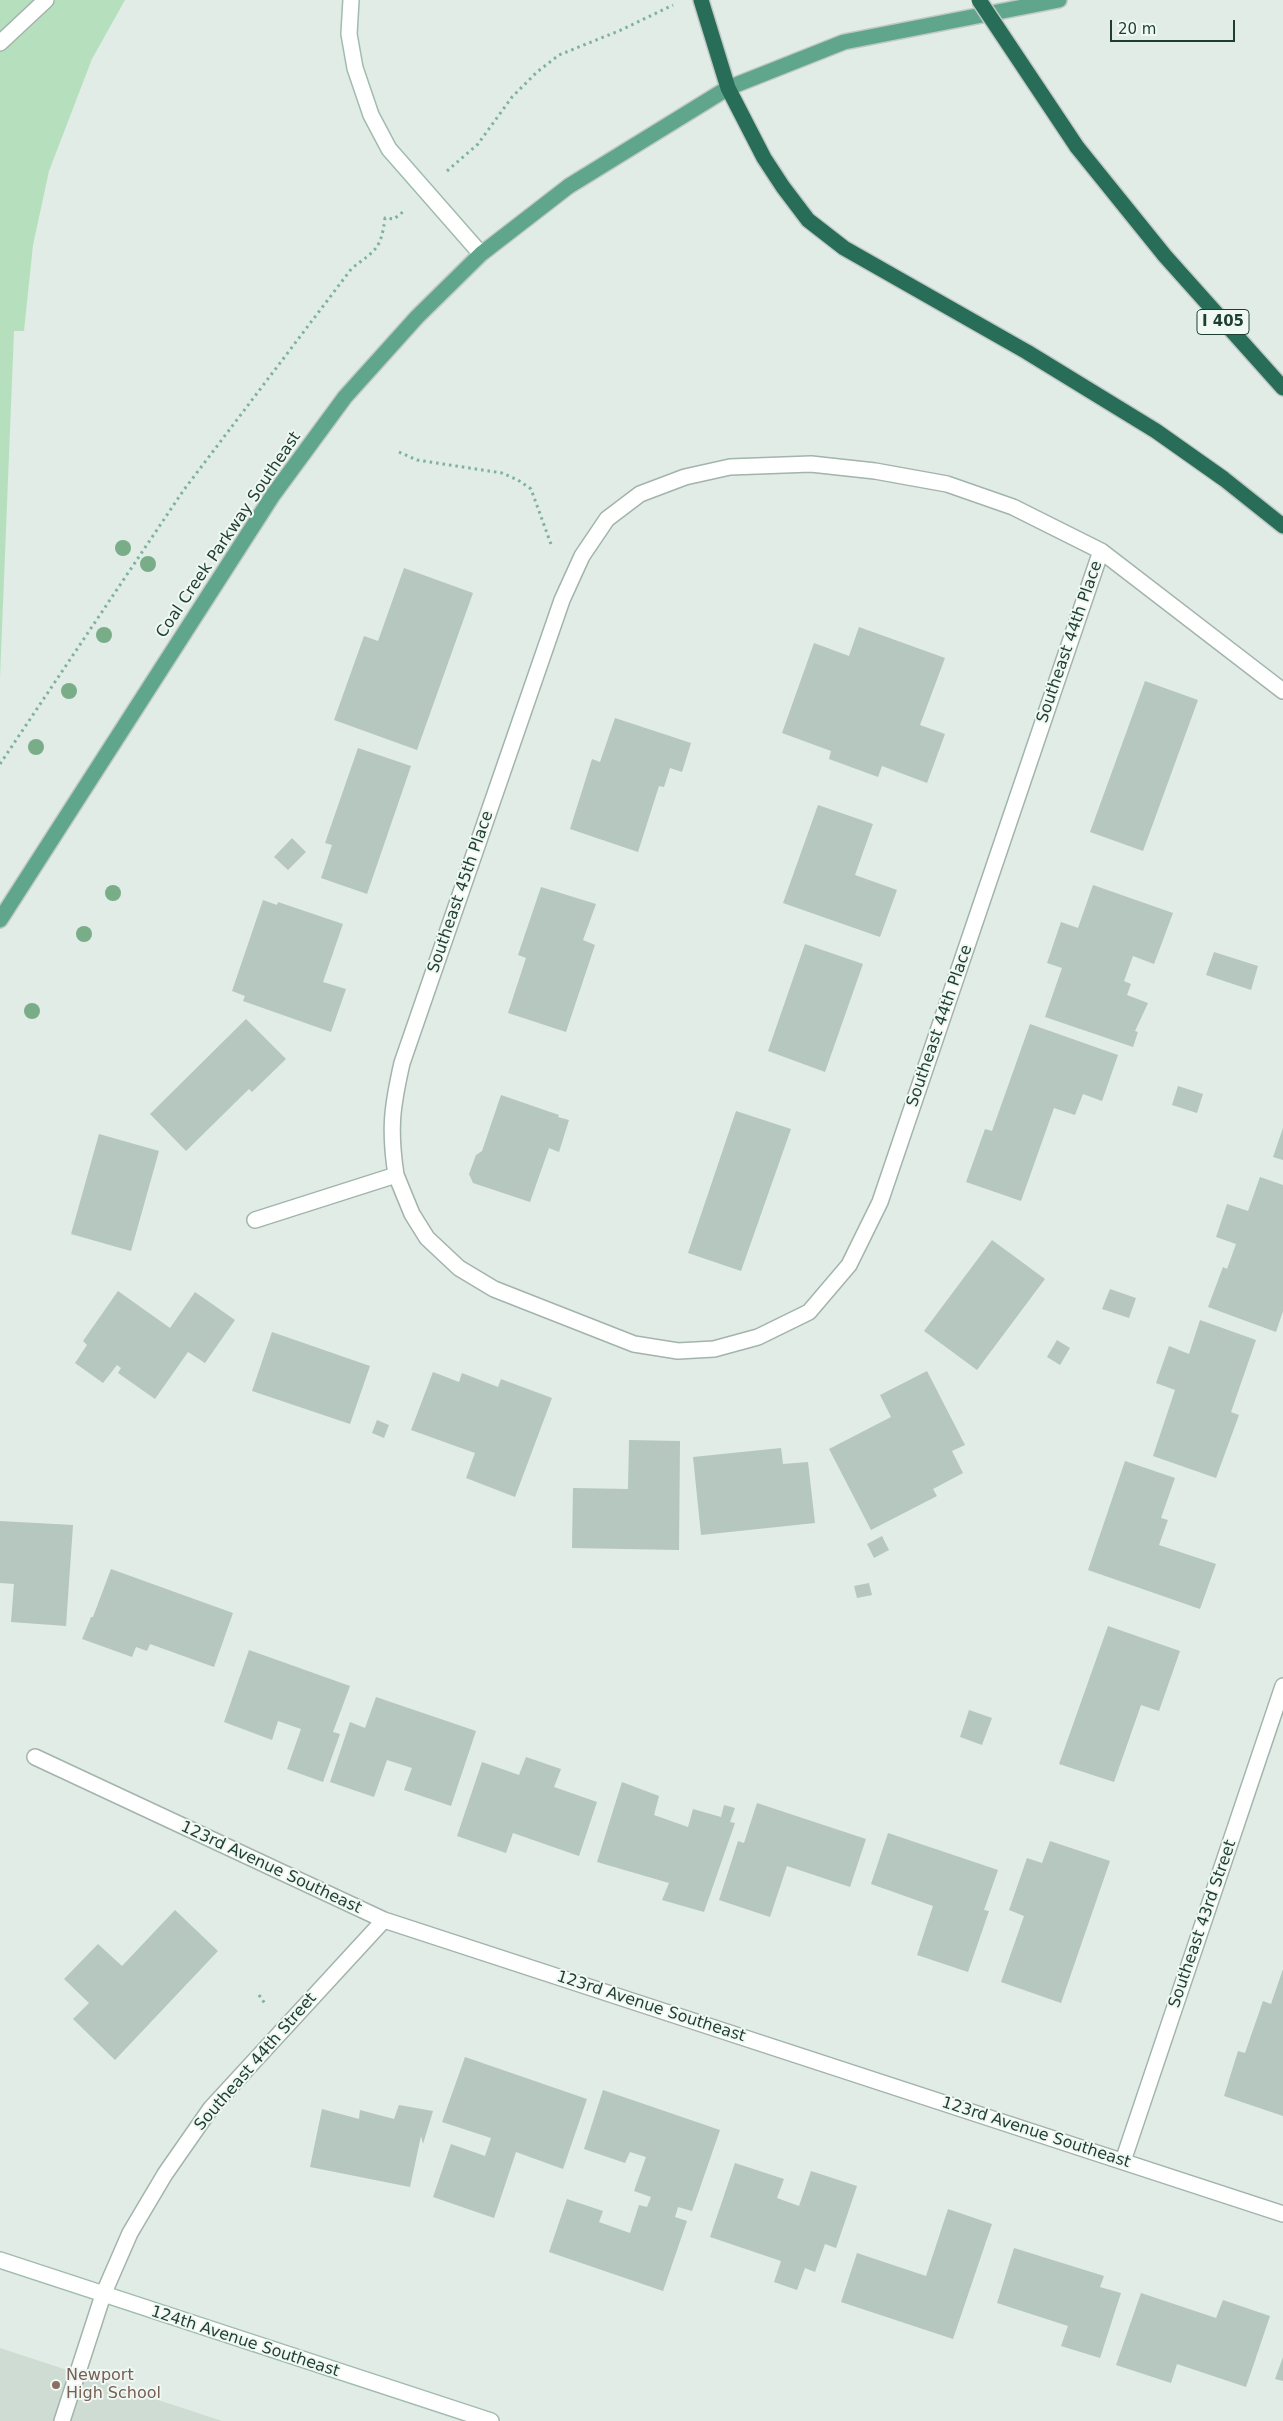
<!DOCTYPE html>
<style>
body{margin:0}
#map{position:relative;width:1283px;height:2421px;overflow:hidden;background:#e0ece5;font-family:"DejaVu Sans",sans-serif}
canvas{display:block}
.scale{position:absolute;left:1110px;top:20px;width:125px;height:22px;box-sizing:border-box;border:2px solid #1f3e32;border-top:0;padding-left:6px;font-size:15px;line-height:18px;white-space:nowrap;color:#1f3e32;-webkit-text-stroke:4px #f0f8f4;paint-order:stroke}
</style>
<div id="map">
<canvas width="1283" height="2421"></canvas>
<div class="scale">20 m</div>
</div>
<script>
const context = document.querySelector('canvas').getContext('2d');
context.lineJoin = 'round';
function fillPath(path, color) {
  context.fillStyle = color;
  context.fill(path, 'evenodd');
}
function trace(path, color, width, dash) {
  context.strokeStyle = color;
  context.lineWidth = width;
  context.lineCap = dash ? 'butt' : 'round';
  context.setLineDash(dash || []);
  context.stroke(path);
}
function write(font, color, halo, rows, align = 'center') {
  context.font = font + ' "DejaVu Sans",sans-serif';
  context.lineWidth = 4;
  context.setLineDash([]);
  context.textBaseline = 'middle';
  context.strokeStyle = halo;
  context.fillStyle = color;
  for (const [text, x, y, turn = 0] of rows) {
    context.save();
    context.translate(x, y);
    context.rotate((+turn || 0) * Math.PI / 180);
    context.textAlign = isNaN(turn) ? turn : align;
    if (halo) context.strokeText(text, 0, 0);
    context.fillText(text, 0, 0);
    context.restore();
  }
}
fillPath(new Path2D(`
 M0,2348L222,2421H0Z`), '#cedcd4');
fillPath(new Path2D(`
 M0,0H125L92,59L49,171L33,245L24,331H14L0,678Z`), '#b6e0bd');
fillPath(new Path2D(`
 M404,568L473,593L417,750L334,720L364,636L378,641Z
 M859,627L945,658L920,725L945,734L927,783L882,766L878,777L829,759L831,751L782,733L814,643L849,656Z
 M1145,681L1198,700L1143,851L1090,832Z
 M615,718L691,743L682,772L670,768L664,787L659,786L638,852L570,829L592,759L600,762Z
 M358,748L411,766L367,894L321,878L332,845L325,843Z
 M818,805L873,824L855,875L897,890L880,937L783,903Z
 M292,838L306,852L288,870L274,857Z
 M1093,885L1173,913L1154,964L1133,956L1124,981L1131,984L1127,995L1148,1003L1135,1031L1138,1032L1133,1047L1045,1017L1062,968L1047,963L1061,922L1078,928Z
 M541,887L596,904L583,940L595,945L566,1032L508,1013L526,958L518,955Z
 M263,900L277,905L278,902L343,924L323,982L346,989L331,1032L243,1001L245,996L232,991Z
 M805,944L863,964L825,1072L768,1051Z
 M1214,952L1258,966L1251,990L1206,975Z
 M246,1019L286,1059L252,1092L249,1089L186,1151L150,1114Z
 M1030,1024L1118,1055L1102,1101L1083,1094L1075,1115L1054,1108L1021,1201L966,1182L985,1129L992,1131Z
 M1178,1086L1203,1094L1197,1113L1172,1105Z
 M501,1095L559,1115L558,1117L569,1120L559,1152L549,1148L530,1202L473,1183L469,1174L476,1155L482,1151Z
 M736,1111L791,1129L741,1271L688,1253Z
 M1283,1128V1160L1273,1157Z
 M99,1134L159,1151L131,1251L71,1234Z
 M1260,1177L1283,1185V1311L1276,1332L1208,1307L1223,1267L1227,1269L1236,1244L1216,1237L1227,1204L1248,1211Z
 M992,1240L1045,1279L977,1370L924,1331Z
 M1110,1289L1136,1298L1129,1318L1102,1309Z
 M118,1291L170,1328L195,1292L235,1320L205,1363L188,1352L155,1399L118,1373L121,1368L117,1365L103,1383L75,1363L87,1345L83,1341Z
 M1200,1320L1256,1340L1231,1412L1239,1415L1216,1478L1153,1456L1175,1390L1156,1383L1169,1346L1189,1354Z
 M272,1332L370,1366L350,1424L252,1391Z
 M1057,1340L1070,1348L1060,1365L1047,1357Z
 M927,1371L965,1445L952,1451L963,1473L933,1489L937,1496L871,1530L829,1449L891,1417L880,1395Z
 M433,1372L459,1382L462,1373L498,1387L501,1379L552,1398L515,1497L466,1478L475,1453L411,1430Z
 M377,1420L389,1425L384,1438L372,1433Z
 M629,1440L680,1441L679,1550L572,1548L573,1488L628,1489Z
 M781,1448L783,1464L808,1462L815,1523L701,1535L693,1457Z
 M1125,1461L1175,1478L1161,1518L1168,1520L1159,1545L1216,1564L1200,1609L1088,1570Z
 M0,1521L73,1525L66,1626L11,1622L14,1584L0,1583Z
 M882,1536L889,1550L874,1558L867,1544Z
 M111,1569L233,1613L214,1667L150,1644L147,1651L136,1647L132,1657L82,1639L91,1617H93Z
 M869,1583L872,1595L857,1598L854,1586Z
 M1108,1626L1180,1651L1159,1711L1141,1705L1114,1782L1059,1764Z
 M249,1650L350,1686L333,1732L340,1734L323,1782L287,1769L301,1729L278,1721L272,1740L224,1722Z
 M376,1697L476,1731L451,1806L404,1790L412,1768L387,1760L374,1797L330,1782L350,1722L365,1728Z
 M969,1710L992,1718L982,1745L960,1737Z
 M526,1757L561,1769L554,1787L597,1802L579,1856L513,1833L506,1853L457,1836L482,1762L519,1775Z
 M622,1782L659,1796L654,1815L688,1827L693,1809L721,1817L724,1805L735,1808L730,1822L735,1823L704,1912L662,1900L669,1883L597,1862Z
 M757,1803L866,1839L850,1887L787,1866L770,1917L719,1900L738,1841L744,1843Z
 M888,1833L998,1870L984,1910L989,1911L968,1972L917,1955L933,1906L871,1884Z
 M1050,1841L1110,1861L1061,2003L1001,1982L1024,1916L1009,1910L1027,1858L1042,1863Z
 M175,1910L218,1951L115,2060L73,2019L89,2003L64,1979L98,1944L122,1966Z
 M1283,1969V2116L1224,2096L1238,2051L1245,2053L1263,2001L1271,2004Z
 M465,2057L587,2099L563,2169L516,2152L494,2218L433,2197L451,2144L485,2156L491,2138L442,2122Z
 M603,2090L720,2130L692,2211L678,2207L675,2217L687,2221L663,2291L549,2252L567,2199L603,2211L599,2222L630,2233L639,2205L647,2207L651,2197L634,2191L646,2157L630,2152L625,2163L584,2149Z
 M399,2105L433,2111L423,2144L421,2136L410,2187L310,2167L322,2109L359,2119L360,2110L394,2119Z
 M735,2163L784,2179L777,2198L799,2206L811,2171L857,2186L836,2248L825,2244L815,2272L805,2268L797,2290L774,2282L781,2261L710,2237Z
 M948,2209L992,2224L953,2339L841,2302L857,2253L926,2276Z
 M1014,2248L1104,2276L1100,2287L1121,2293L1100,2358L1061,2346L1068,2326L997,2303Z
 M1141,2293L1216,2318L1223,2300L1270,2316L1246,2387L1177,2364L1171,2383L1116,2365Z
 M1283,2357V2381L1275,2379Z`), '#b5c7be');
const lane = new Path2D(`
 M0,43L46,0
 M62,2421L103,2295`);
const street = new Path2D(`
 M396,1175L412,1214L427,1238L459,1268L494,1289L634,1344L678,1351L714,1349L758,1337L809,1312L849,1265L880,1202L1101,551
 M255,1220L396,1175C389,1129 392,1107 402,1063L562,600L582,556L607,519L640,494L685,477L730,467L811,464L875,471L947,484L1013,507L1101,551L1283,691
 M35,1757L384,1920L1283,2214
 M1123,2161L1283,1686
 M103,2295L130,2233L165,2174L211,2108L384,1920`);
const secondary = new Path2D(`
 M351,0L349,34L355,68L371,115L389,149L481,254
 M0,2260L491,2421`);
const primary = new Path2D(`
 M0,920L273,495L345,397L417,317L481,254L569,186L728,88L844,42L1059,0`);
const highway = new Path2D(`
 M701,0L728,88L764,158L783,187L808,220L844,248L1027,352L1156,431L1224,479L1283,526
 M1077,147L1165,256L1283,388`);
trace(lane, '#a2b4ac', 18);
trace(street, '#a2b4ac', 18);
trace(secondary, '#a0bcaf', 18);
trace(primary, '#c0c9c6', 18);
trace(highway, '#c0c9c6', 18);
trace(new Path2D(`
 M447,171L478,144L512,97L537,72L559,55L621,30L673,5
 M399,452L417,460L502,473L518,480L531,489L552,547
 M0,764L183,491L352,268C376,250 381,249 385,218L394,219L404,211
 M259,1995L266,2005`), '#7db39c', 3, [2.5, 4]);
trace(lane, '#fff', 15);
trace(street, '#fff', 15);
trace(secondary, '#fff', 15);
trace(primary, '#60a68c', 15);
trace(highway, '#286d57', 15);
const highwayBridge = new Path2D(`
 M979,0L1077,147`);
trace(highwayBridge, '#c0c9c6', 18, []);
trace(highwayBridge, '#286d57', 15);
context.fillStyle = '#79ad88';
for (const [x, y] of [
 [123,548],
 [148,564],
 [104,635],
 [69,691],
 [36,747],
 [113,893],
 [84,934],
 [32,1011]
]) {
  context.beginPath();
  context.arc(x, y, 8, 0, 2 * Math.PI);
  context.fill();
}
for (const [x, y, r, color] of [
 [56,2385,5,"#8d6e63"]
]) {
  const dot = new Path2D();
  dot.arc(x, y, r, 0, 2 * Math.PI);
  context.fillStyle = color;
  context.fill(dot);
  trace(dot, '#f0f8f4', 2);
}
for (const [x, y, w] of [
 [1223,322,52]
]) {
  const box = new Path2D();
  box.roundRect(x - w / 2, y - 12.5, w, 25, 4);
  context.fillStyle = '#f0f8f4';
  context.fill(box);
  trace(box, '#1f3e32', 1);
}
write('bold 15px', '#1f3e32', null, [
 ["I 405",1223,322]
]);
write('16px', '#1f3e32', '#f0f8f4', [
 ["Coal Creek Parkway Southeast",229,535,-56],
 ["Southeast 44th Place",1070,642,-71],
 ["Southeast 45th Place",461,892,-71],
 ["Southeast 44th Place",940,1026,-71],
 ["123rd Avenue Southeast",271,1868,25],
 ["Southeast 43rd Street",1203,1924,-71],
 ["123rd Avenue Southeast",651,2007,18],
 ["Southeast 44th Street",256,2062,-49],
 ["123rd Avenue Southeast",1036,2133,18],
 ["124th Avenue Southeast",245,2342,18]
]);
write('16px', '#785e54', '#f0f8f4', [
 ["Newport",66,2376],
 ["High School",66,2394]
], 'left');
</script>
